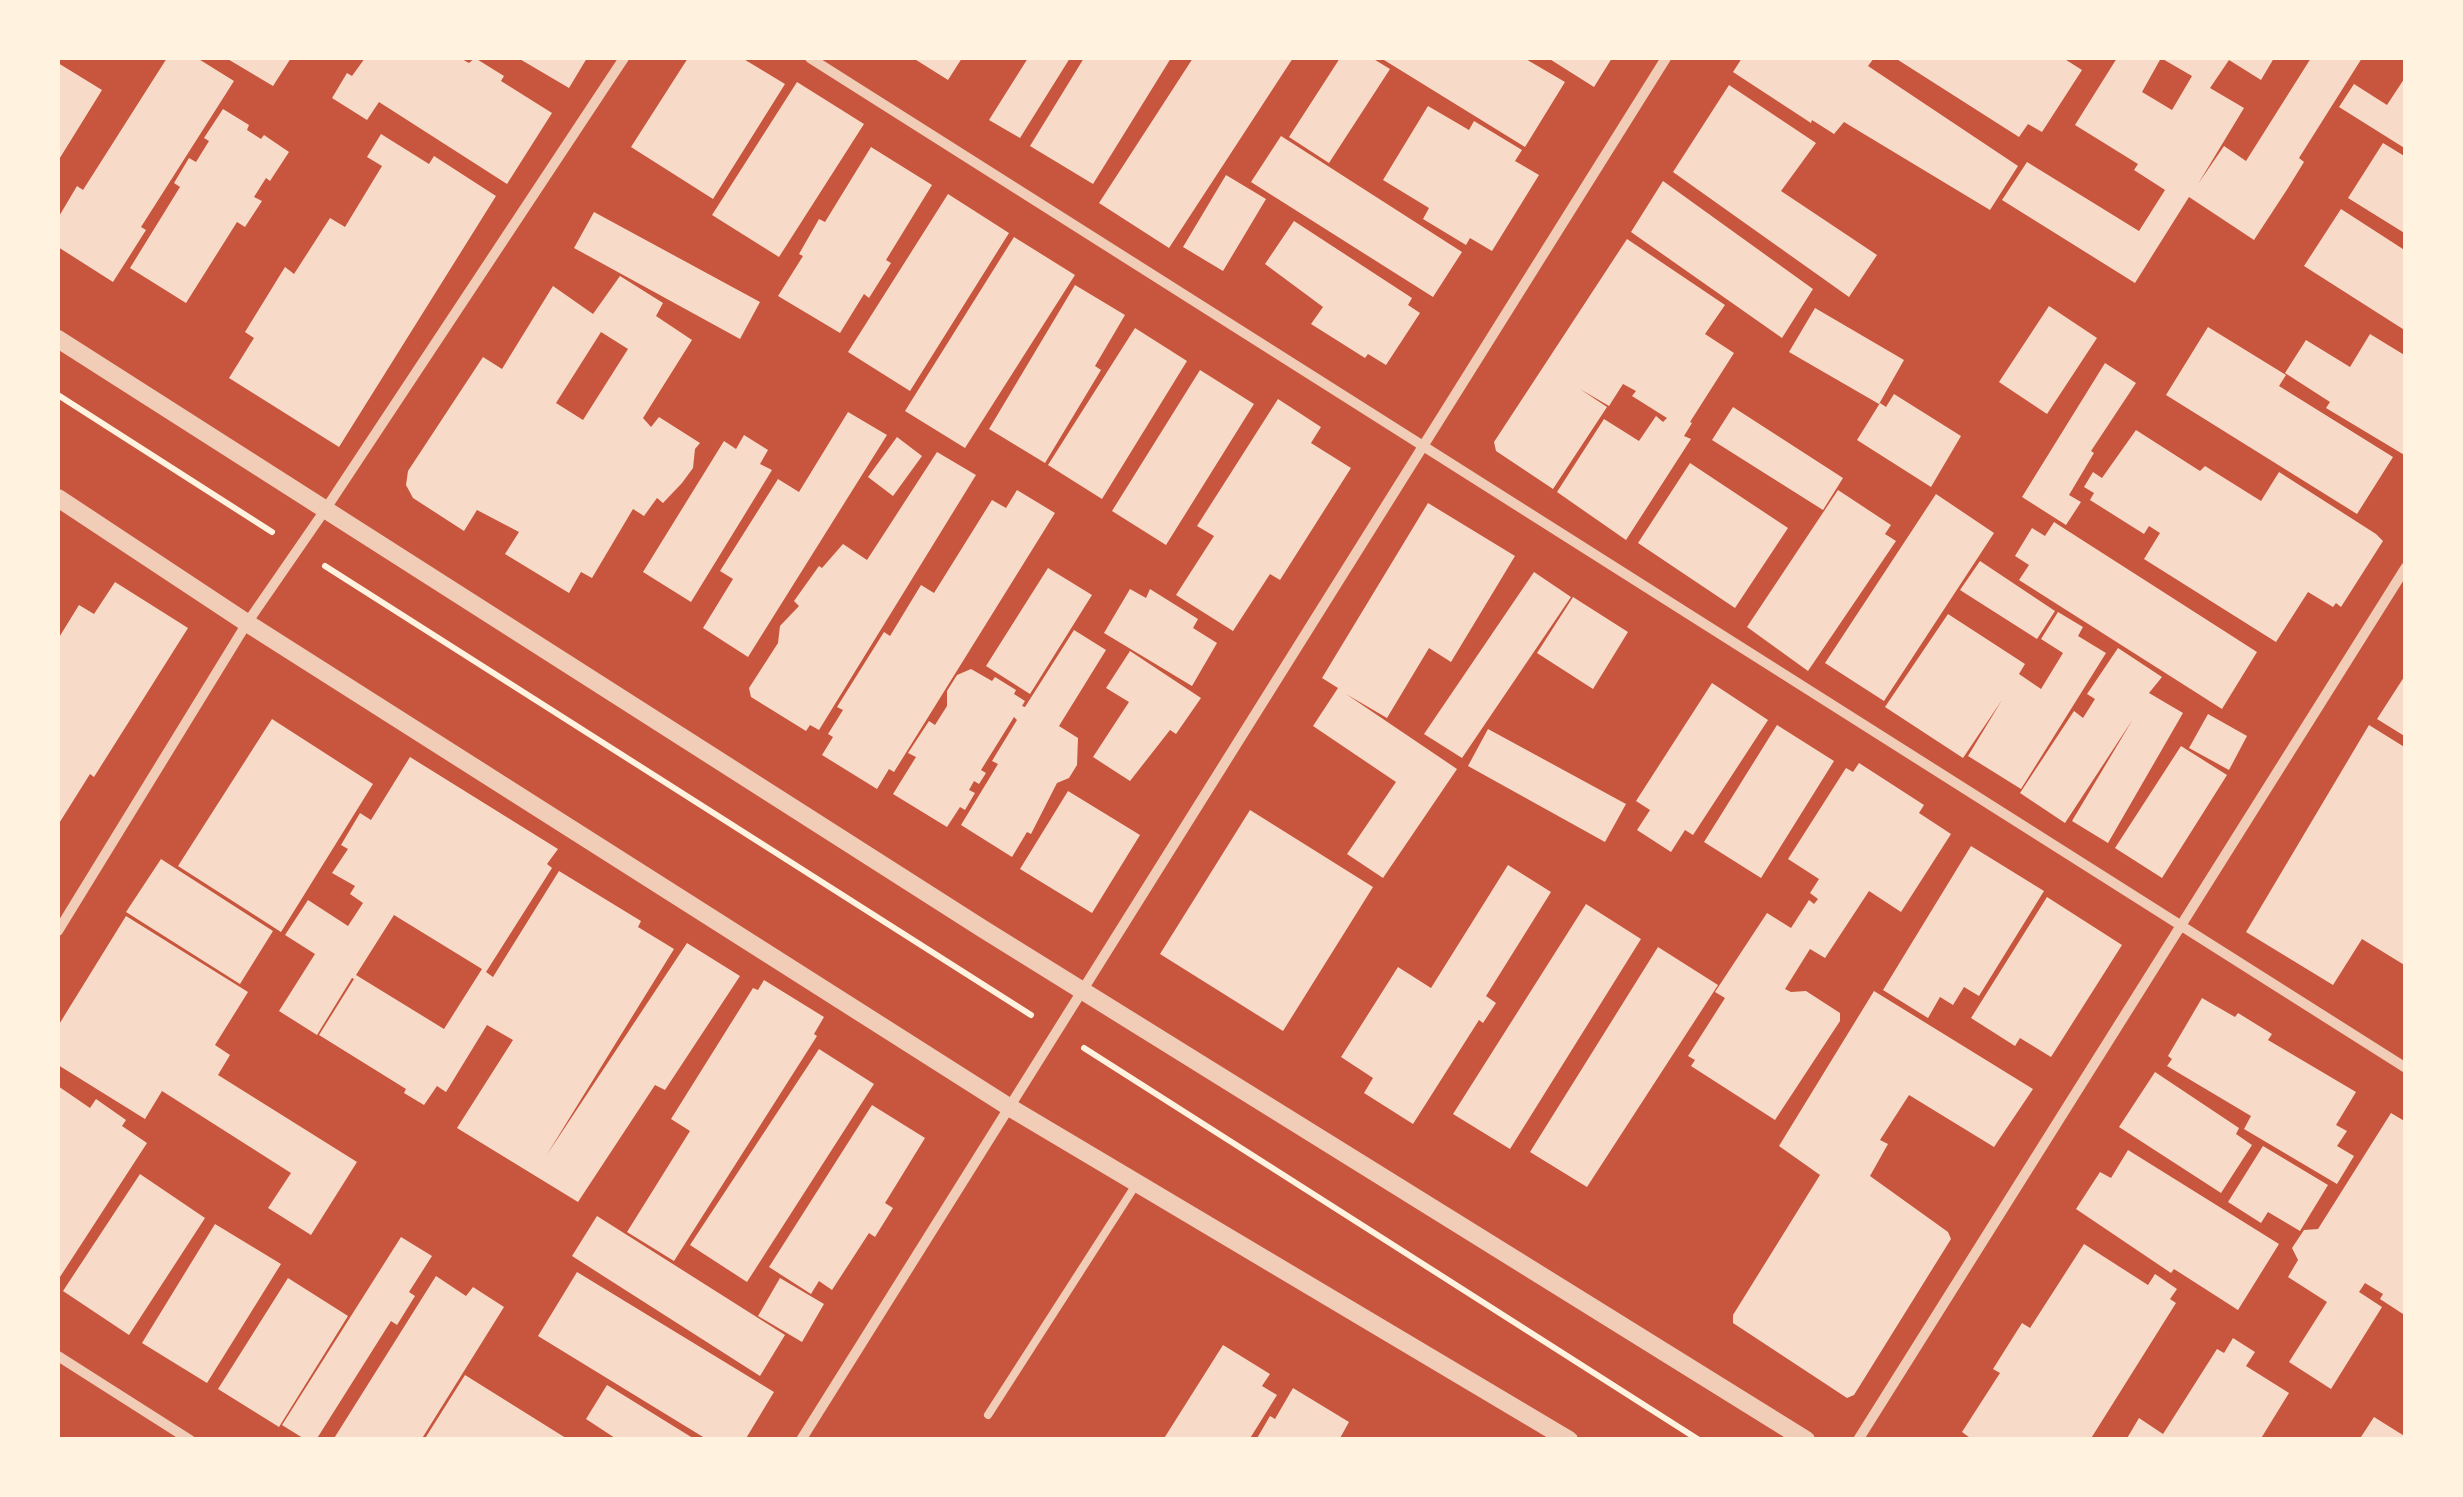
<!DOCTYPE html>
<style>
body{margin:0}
#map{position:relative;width:2463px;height:1497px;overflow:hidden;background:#c8553d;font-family:Signika,sans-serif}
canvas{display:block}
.frame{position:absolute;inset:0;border:60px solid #fff3e0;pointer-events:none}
</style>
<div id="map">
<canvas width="2463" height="1497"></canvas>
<div class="frame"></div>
</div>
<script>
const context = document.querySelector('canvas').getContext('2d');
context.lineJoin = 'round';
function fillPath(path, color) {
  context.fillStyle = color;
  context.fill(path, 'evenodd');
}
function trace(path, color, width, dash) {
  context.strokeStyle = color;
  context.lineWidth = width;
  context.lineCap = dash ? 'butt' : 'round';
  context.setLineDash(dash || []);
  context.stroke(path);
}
fillPath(new Path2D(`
 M167,58H197L234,81L141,227L146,230L113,282L58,247V218L77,186L83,190Z
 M226,58H291L273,86Z
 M365,58H460L469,63L475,58L504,76L501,81L552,113L507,184L379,102L367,120L332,98L347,73L352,76Z
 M518,58H587L569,88Z
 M688,58H742L785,84L713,199L631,147Z
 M913,58H962L948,80Z
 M1028,58H1070L1020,138L989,120Z
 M1084,58H1171L1093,184L1030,146Z
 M1193,58H1293L1169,248L1099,203Z
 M1340,58H1372L1390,69L1329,163L1289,137Z
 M1386,58H1524L1565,82L1525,147L1384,60Z
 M1548,58H1612L1594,87Z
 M1742,58H1874L1868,66L2018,166L1990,210L1844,122L1834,134L1812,120L1811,123L1733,72Z
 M1895,58H2063L2082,70L2042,132L2028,124L2019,137Z
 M2117,58H2274L2261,80L2229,60L2210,88L2244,108L2198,184L2224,146L2246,161L2311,58H2362L2299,158L2304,162L2288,188L2254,240L2189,197L2135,283L2002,200L2027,162L2139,231L2165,190L2134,170L2138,164L2075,125ZM2161,58L2192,76L2172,110L2142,92Z
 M58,63L102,90L58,161Z
 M2406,76V149L2339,107L2354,84L2387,105Z
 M797,82L864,124L779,257L712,215Z
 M1729,85L1816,143L1781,191L1877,255L1849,297L1673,172Z
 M1428,106L1469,130L1474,121L1522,150L1515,161L1539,175L1492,251L1470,238L1466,245L1423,219L1429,208L1383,180Z
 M223,109L249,125L247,130L261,139L264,135L289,152L270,181L266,178L254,197L262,201L245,227L237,222L186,303L130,268L180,187L174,183L189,158L196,162L209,141L204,138Z
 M381,134L429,164L434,156L496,196L339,447L229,378L254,338L245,332L285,267L294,274L330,218L345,227L382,166L367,157Z
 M1281,136L1462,252L1433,297L1251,182Z
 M2383,143L2406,157V234L2348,198Z
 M871,147L932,185L886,260L891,263L869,298L864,294L840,333L778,296L803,256L799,254L819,219L825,222Z
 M1226,175L1266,199L1223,271L1183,247Z
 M1663,181L1813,289L1782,338L1631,232Z
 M948,194L1009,233L910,391L848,352Z
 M2341,209L2406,251V331L2304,266Z
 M594,212L760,302L740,339L574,248Z
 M1294,221L1412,298L1408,305L1420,313L1386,365L1368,354L1365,358L1311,324L1323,307L1265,264Z
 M1014,237L1075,275L965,448L905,411Z
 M1627,239L1725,305L1705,334L1734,353L1690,422L1692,423L1684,436L1691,439L1626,540L1557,492L1604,419L1639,441L1656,416L1663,422L1667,418L1632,396L1636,391L1623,384L1609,406L1580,389L1607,407L1553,489L1496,451L1494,442Z
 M620,276L663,303L656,316L692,340L643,418L651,427L659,417L700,443L695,449L693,468L682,483L663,503L657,498L644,516L633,509L592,578L581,572L569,593L505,554L519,532L477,510L464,531L413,498L406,485L408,471L483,357L502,369L553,286L593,314ZM601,332L628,349L583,420L556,403Z
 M1075,285L1125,315L1095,366L1101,370L1045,463L989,429Z
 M2049,306L2097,338L2047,414L1999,382Z
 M1815,308L1904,360L1879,404L1789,352Z
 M2208,327L2286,375L2279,386L2393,457L2357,514L2166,395Z
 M1135,328L1187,361L1102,499L1048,465Z
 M2370,334L2406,356V456L2326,408L2330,402L2285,373L2306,340L2350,367Z
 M2105,363L2136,383L2091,451L2094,453L2069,495L2081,502L2066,525L2022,497Z
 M1200,370L1254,404L1166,545L1112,511Z
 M1894,394L1961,436L1931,487L1857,440L1880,403L1886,407Z
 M1278,399L1321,427L1311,443L1351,468L1280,580L1270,574L1233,631L1176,595L1214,536L1197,526Z
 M1733,407L1843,478L1823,510L1712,440Z
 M848,412L887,435L748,657L703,628L733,579L720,571L778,479L799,492Z
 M2136,430L2200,471L2205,466L2261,501L2279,472L2376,534L2383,541L2341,607L2336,603L2333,607L2308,592L2276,642L2144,559L2160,533L2149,526L2144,534L2090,500L2094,493L2084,487L2093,472L2102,478Z
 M744,435L768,450L760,464L772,470L691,602L643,572L724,441L736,449Z
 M897,437L922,456L893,496L868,477Z
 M937,452L976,475L819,730L810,725L806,731L751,697L749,688L778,643L780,626L799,606L794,601L819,566L822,568L843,544L867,560Z
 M1690,463L1788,528L1735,608L1638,543Z
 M1017,490L1055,513L894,772L889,769L877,789L822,755L833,737L828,734L843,710L837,707L884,632L890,636L921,585L934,593L992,500L1006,508Z
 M1838,490L1891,525L1885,534L1896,541L1808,671L1747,627Z
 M1936,494L1994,533L1884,701L1825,663Z
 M1428,503L1515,556L1451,662L1429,648L1387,718L1346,694L1457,769L1383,878L1347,854L1396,782L1313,726L1338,688L1322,678Z
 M2054,522L2257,652L2222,709L2019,580L2029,565L2015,556L2032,528L2045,536Z
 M1980,561L2055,611L2037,639L1960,590Z
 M1048,568L1092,595L1030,694L986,666Z
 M1534,572L1571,597L1462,758L1424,734Z
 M115,582L188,628L94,777L90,774L58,825V639L79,605L94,614Z
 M1130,589L1146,598L1150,589L1198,619L1193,628L1217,643L1192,686L1104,633Z
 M1573,597L1628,632L1593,689L1537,653Z
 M2058,612L2083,627L2078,636L2106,653L2021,789L1968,756L2002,700L1963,758L1885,707L1948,614L2025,664L2019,674L2041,689L2063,653L2041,639Z
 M1074,630L1106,650L1059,726L1078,738L1077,765L1069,778L1057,783L1031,834L1027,832L1012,857L961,825L998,764L992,761L1017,720L1014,717L981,770L986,773L979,784L974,781L969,790L975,793L965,810L960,807L947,827L893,794L916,757L908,753L929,721L935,725L947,706V691L957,675L971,669L992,681L995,677L1016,690L1014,694L1025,701L1022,706L1025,707Z
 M2118,648L2162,677L2149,693L2183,713L2108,843L2072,821L2133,719L2065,823L2020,793L2074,711L2083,718L2095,699L2087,694Z
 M1130,651L1201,698L1176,734L1170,730L1130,781L1093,757L1129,702L1106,688Z
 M2406,674V737L2377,719Z
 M1712,683L1768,720L1693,835L1685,830L1671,852L1637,830L1650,810L1636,801Z
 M2208,714L2247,736L2229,770L2189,748Z
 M272,719L373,784L281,932L178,866Z
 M1777,725L1834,761L1761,878L1704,842Z
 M2369,725L2406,748V966L2362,939L2333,985L2246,932Z
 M1488,729L1626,804L1605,842L1468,766Z
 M2181,746L2227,775L2162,878L2115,848Z
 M410,757L558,849L547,864L552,868L486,972L493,977L559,871L641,921L638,927L674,949L546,1156L687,943L740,976L665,1090L655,1085L578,1202L457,1128L513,1040L487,1025L446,1092L437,1086L424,1105L404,1093L406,1089L319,1035L354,979L352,978L317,1035L279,1011L315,954L285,935L308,900L348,926L363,903L350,894L355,886L332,873L348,849L341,845L360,813L371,820ZM394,915L482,969L444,1029L356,975Z
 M1859,763L1924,805L1919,813L1951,834L1901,912L1869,891L1825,958L1810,949L1785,989L1791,992L1806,991L1840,1013V1021L1775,1120L1691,1066L1695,1060L1688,1056L1725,998L1715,992L1767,913L1791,928L1809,900L1814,904L1818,899L1810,893L1819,879L1788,859L1846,768L1853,772Z
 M1068,791L1140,835L1092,913L1020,869Z
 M1250,810L1373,887L1283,1031L1160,954Z
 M1971,846L2044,891L1979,996L1964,987L1953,1005L1940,997L1928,1018L1883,990Z
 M161,859L273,931L240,984L126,912Z
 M1508,865L1551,892L1486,996L1496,1003L1483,1023L1479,1020L1413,1124L1364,1093L1373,1078L1341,1057L1398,967L1431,988Z
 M2047,897L2122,945L2051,1057L2020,1038L2015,1046L1971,1018Z
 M1586,904L1641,939L1510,1149L1453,1114Z
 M126,916L248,992L215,1045L230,1055L218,1075L357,1162L311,1235L268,1208L291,1173L162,1091L145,1119L58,1065V1026Z
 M1658,947L1718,985L1587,1187L1530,1152Z
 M764,980L824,1017L814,1034L817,1036L674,1261L627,1232L690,1131L671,1119L753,988L758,990Z
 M1874,991L2033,1089L1994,1147L1909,1095L1880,1140L1888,1144L1870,1176L1948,1232L1951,1239L1854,1395L1847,1398L1733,1323V1315L1820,1175L1779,1146Z
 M2202,998L2235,1017L2238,1013L2272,1034L2268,1040L2356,1092L2336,1125L2347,1131L2337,1146L2354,1156L2337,1184L2244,1129L2251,1116L2167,1066L2172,1059L2168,1056Z
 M819,1049L874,1084L747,1282L690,1245Z
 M2155,1072L2239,1128L2236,1134L2252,1145L2221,1193L2119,1127Z
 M58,1086L90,1108L96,1099L126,1120L122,1126L147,1143L58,1280Z
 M872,1105L925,1138L885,1203L893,1208L875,1237L869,1233L832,1290L819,1281L811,1294L769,1267Z
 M2391,1113L2406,1122V1316L2380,1299L2383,1294L2365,1283L2359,1292L2382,1307L2331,1389L2289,1362L2327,1302L2288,1277L2298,1260L2292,1248L2304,1230L2318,1229Z
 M2263,1146L2328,1185L2300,1231L2268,1212L2261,1223L2228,1202Z
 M2128,1150L2279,1244L2238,1310L2174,1269L2171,1273L2076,1209L2100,1172L2111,1178Z
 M140,1174L205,1218L129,1335L63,1291Z
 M597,1216L785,1335L760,1376L572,1256Z
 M215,1224L281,1264L207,1383L142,1343Z
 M401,1237L432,1256L409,1292L415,1296L397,1325L391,1321L316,1440H306L282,1425Z
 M2084,1244L2148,1285L2155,1274L2177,1289L2170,1299L2176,1303L2090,1440H1973L1962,1432L2000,1373L1993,1369L2022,1323L2030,1328Z
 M577,1272L774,1392L745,1440H708L538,1336Z
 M436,1276L466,1296L473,1287L504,1307L421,1440H333Z
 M288,1278L348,1316L279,1427L218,1389Z
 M780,1278L824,1304L802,1342L758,1316Z
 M2233,1338L2255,1352L2246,1366L2289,1393L2260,1440H2126L2139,1418L2163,1434L2217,1349L2224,1353Z
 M1223,1345L1270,1374L1262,1386L1277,1395L1249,1440H1163Z
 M465,1375L569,1440H424Z
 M607,1385L696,1440H618L586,1419Z
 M1293,1388L1349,1422L1339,1440H1256L1270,1416L1275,1419Z
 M2374,1417L2406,1437V1440H2359Z`), '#f7dbc8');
trace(new Path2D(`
 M58,395L272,532
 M325,566L1031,1015
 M1084,1048L1699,1440`), '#fff3e0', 6);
trace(new Path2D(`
 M988,1415L1137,1183`), '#f1ccb7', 8);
trace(new Path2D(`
 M810,58L2406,1068
 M58,931L247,623L325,510L624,58
 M58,1356L190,1440
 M801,1440L1666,58
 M1858,1440L2406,567`), '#f1ccb7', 10);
trace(new Path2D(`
 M58,339L983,929L1806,1440
 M58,498L247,623L1009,1107L1569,1440`), '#f1ccb7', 18);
</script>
